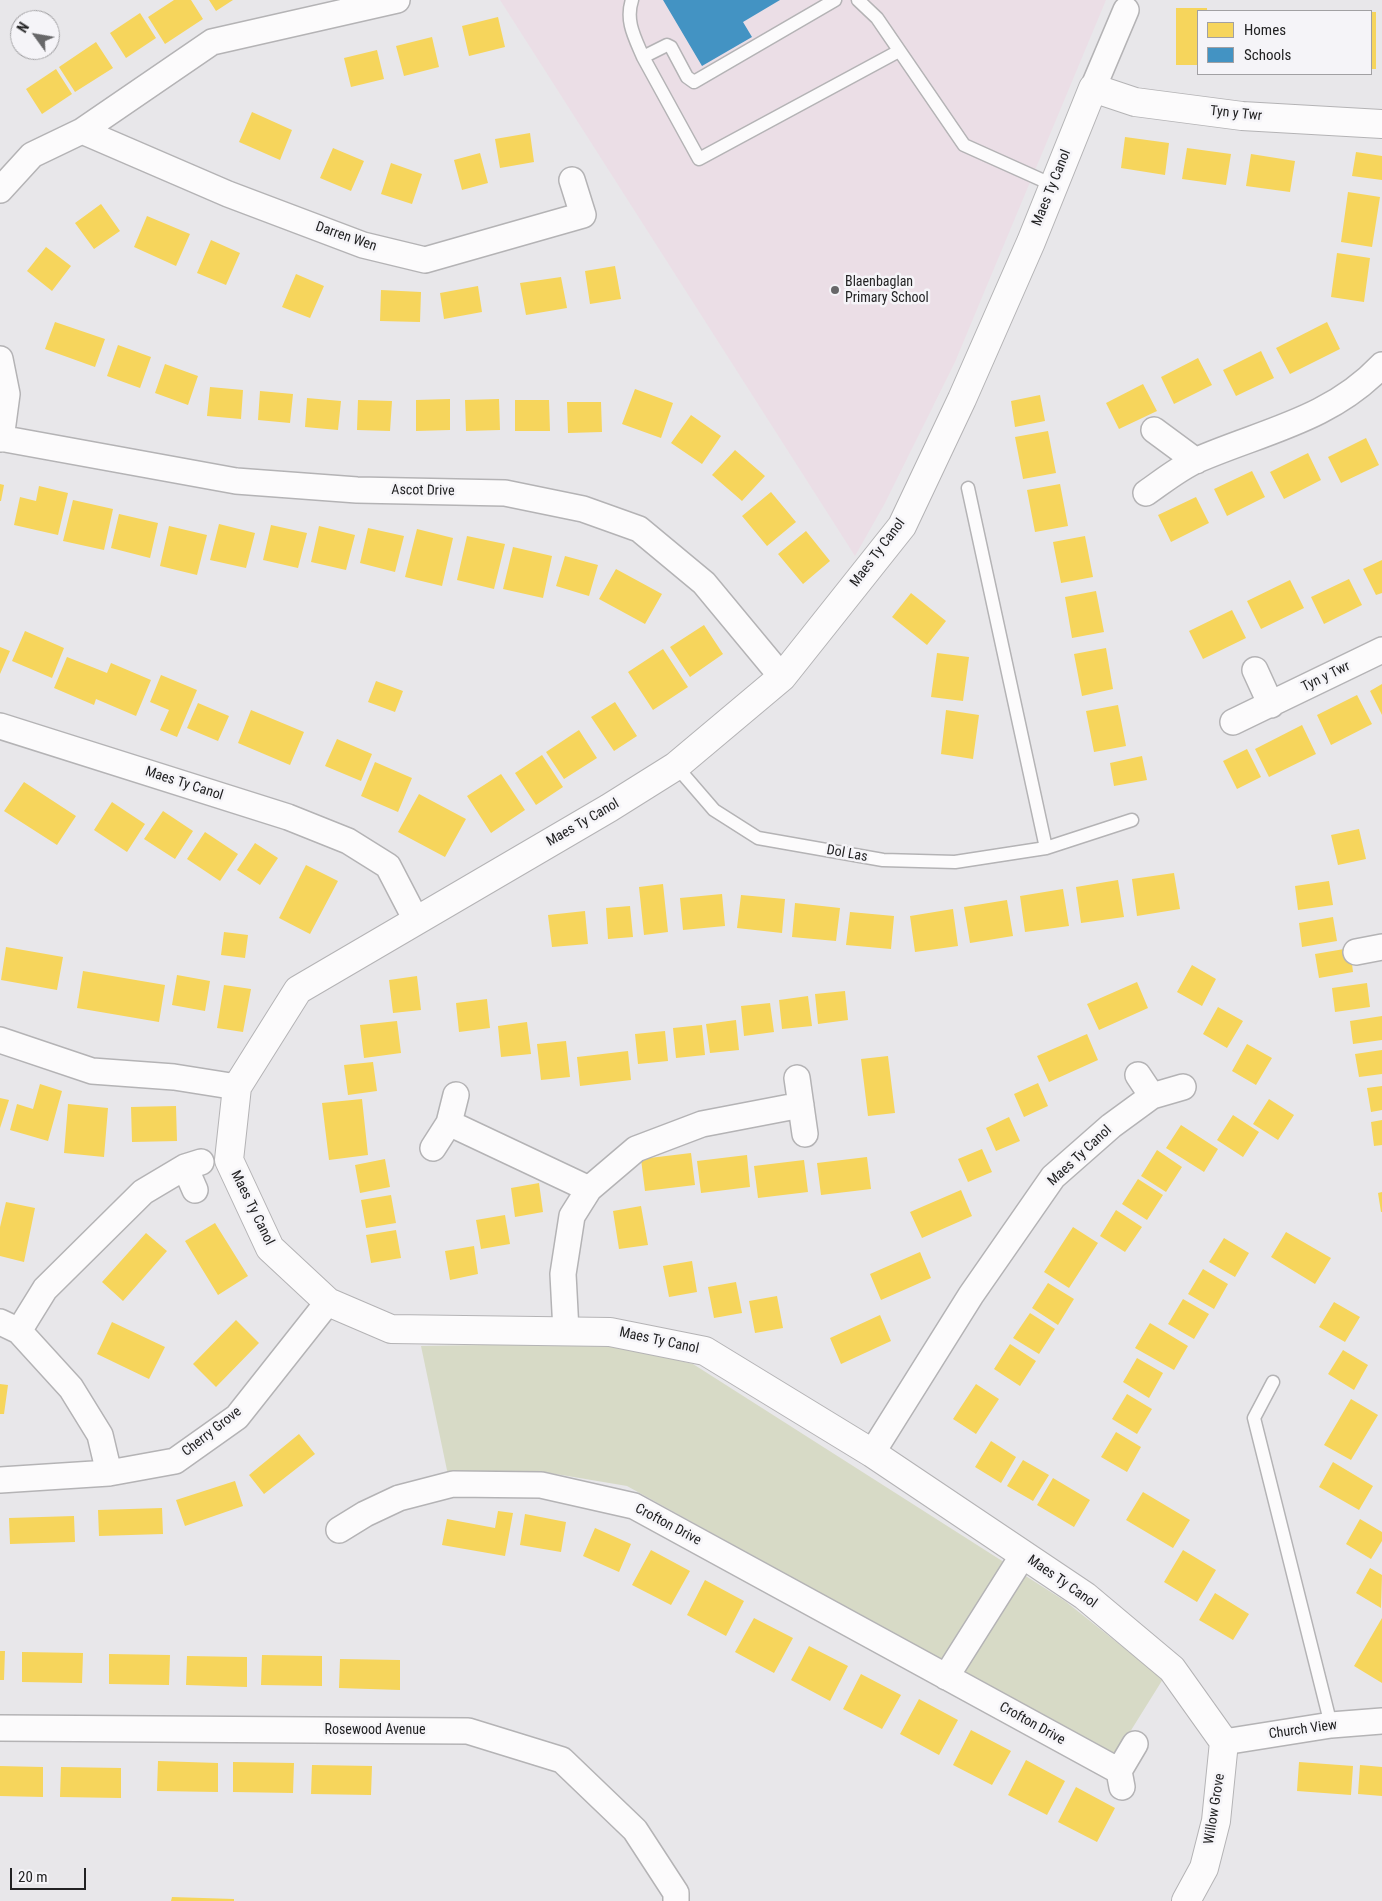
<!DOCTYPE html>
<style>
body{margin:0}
#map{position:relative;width:1382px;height:1901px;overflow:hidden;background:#e8e7ea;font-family:"Roboto Condensed",sans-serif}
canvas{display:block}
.legend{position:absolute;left:1197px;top:10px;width:175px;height:65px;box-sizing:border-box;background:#f5f4f8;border:1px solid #a1a0a3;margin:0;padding:6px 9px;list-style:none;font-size:15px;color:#222223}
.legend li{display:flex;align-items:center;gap:10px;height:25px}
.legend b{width:25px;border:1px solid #a1a0a3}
.north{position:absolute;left:10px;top:10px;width:50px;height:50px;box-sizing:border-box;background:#f5f4f8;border:1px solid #a1a0a3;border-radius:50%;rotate:302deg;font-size:14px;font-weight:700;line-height:20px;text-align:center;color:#222223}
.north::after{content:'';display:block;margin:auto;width:18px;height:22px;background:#676769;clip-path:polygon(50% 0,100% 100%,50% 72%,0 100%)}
.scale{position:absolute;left:10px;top:1868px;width:76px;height:22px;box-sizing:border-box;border:2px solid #222223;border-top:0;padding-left:6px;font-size:15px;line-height:18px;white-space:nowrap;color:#222223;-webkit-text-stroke:4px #f5f4f8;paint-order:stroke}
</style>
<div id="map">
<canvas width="1382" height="1901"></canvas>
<ul class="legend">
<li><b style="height:14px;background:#f6d55c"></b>Homes</li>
<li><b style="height:14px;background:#4393c3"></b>Schools</li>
</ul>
<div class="north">N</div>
<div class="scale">20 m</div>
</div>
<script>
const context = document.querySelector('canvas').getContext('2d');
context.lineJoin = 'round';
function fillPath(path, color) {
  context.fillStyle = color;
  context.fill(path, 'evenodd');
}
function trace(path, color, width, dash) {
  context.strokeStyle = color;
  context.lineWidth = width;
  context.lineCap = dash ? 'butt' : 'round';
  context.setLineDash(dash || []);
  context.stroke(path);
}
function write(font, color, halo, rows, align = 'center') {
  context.font = font + ' "Roboto Condensed",sans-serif';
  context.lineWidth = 5;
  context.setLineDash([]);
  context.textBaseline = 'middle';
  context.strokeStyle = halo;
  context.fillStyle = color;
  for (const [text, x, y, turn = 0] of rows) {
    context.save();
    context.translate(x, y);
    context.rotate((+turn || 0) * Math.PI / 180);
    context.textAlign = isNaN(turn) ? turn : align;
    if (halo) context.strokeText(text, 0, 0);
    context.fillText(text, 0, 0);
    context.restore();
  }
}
fillPath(new Path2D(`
 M500,0H1106L955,362L885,503L855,556Z`), '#ebdee6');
fillPath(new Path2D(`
 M605,1343L693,1364L1065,1601L1163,1679L1115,1756L627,1486L538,1471L448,1475L421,1346Z`), '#d7dac6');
fillPath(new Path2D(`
 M174,0H191L203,19L165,44L148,17Z
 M209,0H233L216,11Z
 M1176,8H1207V11H1198V65H1176Z
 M1371,12H1376V69H1371Z
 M140,13L156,38L126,58L110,33Z
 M498,17L505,47L469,56L462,26Z
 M432,37L439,67L404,76L396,46Z
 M96,42L113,68L75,92L59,67Z
 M377,50L384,79L351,87L344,58Z
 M56,69L72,94L42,114L26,89Z
 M252,112L292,130L280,160L239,142Z
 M530,133L534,162L500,168L495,139Z
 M1125,137L1169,143L1165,175L1121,168Z
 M333,148L364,161L351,191L320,178Z
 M1187,148L1231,154L1226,185L1182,179Z
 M1356,152L1382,156V180L1352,176Z
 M480,153L488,183L462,190L454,160Z
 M1251,154L1295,161L1290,192L1246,186Z
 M391,163L422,174L412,204L381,194Z
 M1348,192L1380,197L1372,247L1341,242Z
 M101,204L120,231L94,249L75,223Z
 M147,216L190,234L176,266L134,247Z
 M211,240L240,253L226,285L197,273Z
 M46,247L71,266L52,291L27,271Z
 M1337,253L1370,258L1364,302L1331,297Z
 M615,266L621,299L590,304L585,271Z
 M296,274L324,286L310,318L282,307Z
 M561,277L567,308L526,315L520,283Z
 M478,286L482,312L444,319L440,293Z
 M381,290L421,292L420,322L380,321Z
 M55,322L105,339L95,367L45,349Z
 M1327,322L1340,349L1290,374L1276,348Z
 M118,345L151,357L140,388L107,376Z
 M1261,351L1274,378L1236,396L1223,370Z
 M1198,358L1212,385L1174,404L1161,377Z
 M165,364L198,376L188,405L155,393Z
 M1143,384L1157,411L1119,429L1106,403Z
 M210,387L243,390L241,419L207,416Z
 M635,389L673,403L661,438L622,424Z
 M260,391L293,394L290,423L258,420Z
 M1040,395L1045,421L1015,427L1011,401Z
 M307,398L341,401L338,430L305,427Z
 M450,399V430L416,431V400Z
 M499,399L500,430L466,431L465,400Z
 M358,400L392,401L390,431L357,430Z
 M515,400H549L550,431H515Z
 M567,402H601L602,432L568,433Z
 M691,415L721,436L702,464L671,443Z
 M1048,431L1056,473L1023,479L1015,437Z
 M1366,438L1379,465L1341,483L1328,457Z
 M735,450L765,476L742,501L712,475Z
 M1308,453L1321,480L1284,499L1270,472Z
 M1252,471L1265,497L1227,516L1214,489Z
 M0,484L4,485L1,501H0Z
 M1060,484L1068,526L1035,532L1027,490Z
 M39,486L68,493L58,535L14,525L20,497L36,501Z
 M771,492L796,522L767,546L742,516Z
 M1196,497L1209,523L1171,542L1158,515Z
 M73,500L113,509L104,550L63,541Z
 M119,514L158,523L150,558L111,548Z
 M219,524L255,533L246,568L210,560Z
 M271,525L307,533L298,568L263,560Z
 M169,526L207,535L197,575L160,566Z
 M319,526L355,535L346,570L311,562Z
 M368,528L404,536L395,572L360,563Z
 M417,529L453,538L442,586L405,577Z
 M806,531L830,561L803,584L778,554Z
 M467,536L505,544L494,589L457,580Z
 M1085,536L1093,577L1061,583L1053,542Z
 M513,547L552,556L543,598L503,589Z
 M565,556L598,565L589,596L556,586Z
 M1382,560V593L1376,595L1363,569Z
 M616,569L662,594L645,624L599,599Z
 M1349,579L1362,605L1324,624L1311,597Z
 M1290,580L1304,608L1261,629L1247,601Z
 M1096,591L1104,632L1072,638L1065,597Z
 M911,593L946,621L927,645L892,617Z
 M1232,610L1246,638L1203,659L1189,631Z
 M704,625L723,654L690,677L670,647Z
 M25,631L64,648L52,678L12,661Z
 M0,647L10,651L0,674Z
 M1106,648L1113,689L1082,696L1074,654Z
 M663,649L688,687L653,710L628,672Z
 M937,653L969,657L963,701L931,697Z
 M67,657L107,673L111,663L151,680L136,716L96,699L94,705L54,688Z
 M161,675L197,690L177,737L160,730L169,710L150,702Z
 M376,681L403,691L395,712L368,702Z
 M1382,684V715L1370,691Z
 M1357,695L1372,724L1331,745L1317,715Z
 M615,702L637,736L614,751L591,717Z
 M198,703L229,716L218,741L187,728Z
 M1118,705L1126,746L1094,752L1086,711Z
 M251,710L304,732L290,765L238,743Z
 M946,710L979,715L973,759L941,754Z
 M1302,725L1316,754L1269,777L1255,749Z
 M579,730L597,758L564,779L546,752Z
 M337,739L372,754L361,781L325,766Z
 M1247,749L1261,777L1237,789L1223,761Z
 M542,755L563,787L536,805L515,773Z
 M1142,756L1147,780L1114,786L1110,763Z
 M375,762L412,778L398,812L361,796Z
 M501,774L525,810L491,833L467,796Z
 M24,782L76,816L57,845L4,811Z
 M419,794L466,819L445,857L398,832Z
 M112,802L145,824L127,852L94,830Z
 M163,811L193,831L175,859L144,839Z
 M1359,829L1366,859L1338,865L1331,835Z
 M205,832L238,854L220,881L187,859Z
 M255,843L278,858L260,885L237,870Z
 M306,865L338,881L310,934L279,918Z
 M1174,873L1180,909L1137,916L1132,879Z
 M1118,880L1124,917L1081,923L1076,887Z
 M1329,881L1333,905L1298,910L1295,886Z
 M663,884L668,932L644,935L639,887Z
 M1063,889L1069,926L1025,932L1020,896Z
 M722,894L725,926L683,930L680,898Z
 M741,895L785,899L782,933L737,928Z
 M1007,900L1013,936L970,943L964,907Z
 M795,903L840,908L836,941L792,937Z
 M630,906L633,937L608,939L606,908Z
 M953,909L958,946L915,952L910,916Z
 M585,911L588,944L552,947L548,915Z
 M850,912L894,916L891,949L846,945Z
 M1333,917L1337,941L1302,947L1299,923Z
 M224,932L248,935L245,958L221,955Z
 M6,947L63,957L57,990L1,980Z
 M1350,948L1353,972L1319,978L1315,954Z
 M1192,965L1216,979L1202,1006L1177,992Z
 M83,971L165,985L159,1022L77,1008Z
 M177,975L210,981L205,1011L172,1005Z
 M417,976L421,1010L393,1013L389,980Z
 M1137,982L1148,1008L1099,1030L1087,1004Z
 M1367,983L1370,1007L1335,1012L1332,988Z
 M224,985L251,989L243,1032L217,1028Z
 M845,991L848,1020L818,1024L815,994Z
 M808,996L812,1026L782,1029L779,1000Z
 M487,999L490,1028L459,1032L456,1003Z
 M770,1003L774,1032L744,1036L741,1006Z
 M1218,1007L1243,1021L1227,1048L1203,1034Z
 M1382,1016V1040L1353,1044L1350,1021Z
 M736,1020L739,1050L710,1053L706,1024Z
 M397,1021L401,1053L364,1058L360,1025Z
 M527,1022L531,1054L501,1057L498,1026Z
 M702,1025L705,1055L676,1058L673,1028Z
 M665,1031L668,1061L638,1064L635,1034Z
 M1087,1034L1098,1060L1049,1082L1037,1056Z
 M566,1041L570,1077L541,1080L537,1044Z
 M1247,1044L1272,1058L1256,1085L1232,1071Z
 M1382,1050V1074L1359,1077L1355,1054Z
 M628,1051L631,1080L580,1086L577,1057Z
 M888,1056L895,1113L868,1116L861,1059Z
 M373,1062L377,1091L348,1095L344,1065Z
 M1038,1083L1048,1106L1024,1117L1014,1094Z
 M40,1084L62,1091L48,1141L10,1130L17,1104L33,1109Z
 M1382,1086V1110L1371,1112L1367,1088Z
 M0,1098L9,1100L0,1128Z
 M362,1099L368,1155L329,1160L322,1103Z
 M1269,1099L1294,1115L1278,1140L1253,1124Z
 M68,1104L108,1108L104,1157L64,1153Z
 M176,1106L177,1141L132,1142L131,1107Z
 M1233,1115L1259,1132L1243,1157L1217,1140Z
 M1009,1117L1020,1141L996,1151L986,1128Z
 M1382,1120V1145L1374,1146L1371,1122Z
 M1181,1125L1218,1149L1204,1172L1166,1148Z
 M982,1149L992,1172L968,1182L958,1159Z
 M1157,1150L1182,1167L1166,1192L1141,1176Z
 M691,1153L695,1185L645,1191L641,1159Z
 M747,1155L750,1187L701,1193L697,1161Z
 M867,1157L871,1189L821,1195L817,1163Z
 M385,1159L390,1187L360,1193L355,1165Z
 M804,1160L808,1192L758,1198L754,1166Z
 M1138,1179L1163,1195L1147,1220L1122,1204Z
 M539,1183L543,1212L515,1217L511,1188Z
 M961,1190L972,1216L922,1238L910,1212Z
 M1382,1192V1212H1381L1378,1193Z
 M391,1195L396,1223L366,1228L361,1200Z
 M6,1202L35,1208L24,1262L0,1256V1227Z
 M641,1206L648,1245L619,1249L613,1211Z
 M1116,1210L1142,1227L1125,1252L1100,1236Z
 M505,1215L510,1244L481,1249L476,1220Z
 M215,1223L248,1276L218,1295L185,1241Z
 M1073,1227L1098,1243L1069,1288L1044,1272Z
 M396,1230L401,1258L371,1263L366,1235Z
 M1286,1232L1331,1258L1315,1284L1271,1257Z
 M146,1233L167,1251L123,1301L102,1282Z
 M1224,1238L1249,1253L1235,1277L1209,1262Z
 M474,1246L478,1274L450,1280L445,1251Z
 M920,1252L931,1278L881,1300L870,1274Z
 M692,1261L697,1292L669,1297L663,1266Z
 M1203,1269L1228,1284L1214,1309L1188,1294Z
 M736,1282L742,1313L714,1318L708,1287Z
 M1048,1283L1074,1299L1058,1325L1032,1308Z
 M777,1296L783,1328L755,1333L749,1301Z
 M1183,1299L1209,1314L1194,1339L1168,1324Z
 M1334,1302L1360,1317L1345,1342L1319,1327Z
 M1030,1313L1055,1329L1039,1354L1013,1338Z
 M880,1315L891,1341L841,1364L830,1338Z
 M236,1320L259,1343L216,1387L193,1364Z
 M112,1322L165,1347L149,1379L97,1354Z
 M1150,1323L1188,1346L1174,1370L1135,1348Z
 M1010,1344L1036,1361L1020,1386L994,1369Z
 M1343,1350L1368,1365L1354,1390L1328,1374Z
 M1137,1358L1163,1373L1149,1398L1123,1382Z
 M0,1384L8,1385L4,1414H0Z
 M976,1384L999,1399L976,1434L953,1419Z
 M1127,1394L1152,1409L1137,1434L1112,1419Z
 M1351,1399L1378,1415L1351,1460L1324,1445Z
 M1116,1432L1141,1447L1127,1472L1101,1457Z
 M299,1434L315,1454L264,1494L249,1475Z
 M991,1441L1016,1457L1001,1483L975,1467Z
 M1023,1460L1049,1475L1033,1501L1007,1486Z
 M1333,1462L1373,1486L1359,1510L1319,1487Z
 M1053,1478L1090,1500L1074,1527L1037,1505Z
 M235,1481L243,1506L185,1526L176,1500Z
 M1143,1492L1190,1520L1173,1548L1126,1520Z
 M162,1508L163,1534L99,1536L98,1510Z
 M498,1511L513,1513L505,1556L442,1545L447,1519L495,1528Z
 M525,1514L566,1522L561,1552L520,1545Z
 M74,1516L75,1542L10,1544L9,1518Z
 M1360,1519L1382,1532V1541L1371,1559L1346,1544Z
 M595,1528L631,1544L619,1572L583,1556Z
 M651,1550L690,1571L671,1605L632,1585Z
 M1183,1550L1216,1570L1197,1602L1164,1582Z
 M1370,1568L1382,1575L1381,1608L1356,1593Z
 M705,1580L744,1601L726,1636L687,1615Z
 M1215,1593L1249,1614L1233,1640L1199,1620Z
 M754,1618L793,1638L774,1673L735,1652Z
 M1382,1618V1683L1354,1666Z
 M809,1646L848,1666L830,1701L791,1680Z
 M0,1651H5L4,1680H0Z
 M22,1652L83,1653L82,1683L22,1682Z
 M109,1654L170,1655L169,1685L109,1684Z
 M262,1655L322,1656V1686L261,1685Z
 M187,1656L247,1657V1687L186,1685Z
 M340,1659L400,1660V1690L339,1688Z
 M861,1674L901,1695L882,1729L843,1709Z
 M919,1699L958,1720L939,1755L900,1734Z
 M971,1730L1011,1751L992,1785L953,1765Z
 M1026,1760L1065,1781L1047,1815L1008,1795Z
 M158,1761L218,1763V1792L157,1791Z
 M233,1762L294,1763L293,1793L233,1792Z
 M1299,1762L1353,1766L1351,1795L1297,1791Z
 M312,1765L372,1766L371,1795L311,1794Z
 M1360,1765L1382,1767V1796L1358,1794Z
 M0,1766L43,1767V1797L0,1796Z
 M61,1767L121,1768V1798L60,1797Z
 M1076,1787L1115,1808L1097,1842L1058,1822Z
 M172,1897L234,1899V1901H171Z`), '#f6d55c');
fillPath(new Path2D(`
 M663,0H780L743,22L752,37L702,66Z`), '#4393c3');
const service = new Path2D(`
 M632,0C625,21 635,38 643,57L667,45L671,47L687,77L694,82L835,0
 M858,0L877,18L964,145L1053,185
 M643,57L699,159L899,51
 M968,488L1046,848
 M676,766L714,810L758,838L883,860L955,862L1046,848L1132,820
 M1273,1382L1254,1418L1331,1725`);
const minor = new Path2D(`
 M1093,88L1126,10
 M82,131L228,194L363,245L425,260L583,215L572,180
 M0,190L32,155L82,131L212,42L397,0
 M0,359L7,394L1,439
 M1154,430L1196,461
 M0,438L236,481L357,490L505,493L583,509L639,529L704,583L782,677
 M1146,493C1162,482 1179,468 1197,460C1264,431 1330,420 1382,365
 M1255,670L1271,705
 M1233,722L1382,650
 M0,726L288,817L348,841L388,866L416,920
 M1356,952L1382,947
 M0,1040L92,1071L174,1077L237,1087
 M1138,1075L1152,1096L1183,1087
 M797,1078L805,1134
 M449,1123L589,1189
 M433,1148L449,1123L456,1095
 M185,1167L195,1190
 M0,1322L19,1331L71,1388L100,1435L109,1473
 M19,1331L45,1289L143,1192L185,1167L201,1162
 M566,1331L563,1274L572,1216L589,1189L636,1149L702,1124L801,1105
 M872,1453L971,1295L1053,1177L1111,1126L1152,1096
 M0,1480L109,1473L175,1461L237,1417L328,1302
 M339,1530L365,1514L399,1498L453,1484L541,1485L634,1506L1119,1771L1122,1787
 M946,1677L1023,1555
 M0,1728L468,1731L562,1760L635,1830L676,1893V1901
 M1224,1742L1331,1725L1382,1721
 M1119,1771L1135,1744`);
const tertiary = new Path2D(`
 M1186,1901L1204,1868L1216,1821L1224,1742L1172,1669L1085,1596L872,1453L705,1351L610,1332L391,1329L328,1302L270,1248L229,1160L237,1087L298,990L609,808L676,766L782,677L902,526L962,399L1031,242L1093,88L1135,102L1242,116L1382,124`);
trace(service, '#b4b3b5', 15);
trace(minor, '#b4b3b5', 28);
trace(tertiary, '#b4b3b5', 30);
trace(service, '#fcfbfc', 12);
trace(minor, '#fcfbfc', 25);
trace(tertiary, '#fcfbfc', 28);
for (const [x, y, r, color] of [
 [835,290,5,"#676769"]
]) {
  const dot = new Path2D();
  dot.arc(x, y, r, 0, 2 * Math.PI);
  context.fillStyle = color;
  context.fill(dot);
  trace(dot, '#f5f4f8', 2);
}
write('14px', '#222223', '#f5f4f8', [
 ["Tyn y Twr",1236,114,6],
 ["Maes Ty Canol",1052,188,-68],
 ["Darren Wen",346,237,19],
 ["Ascot Drive",423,491,1],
 ["Maes Ty Canol",878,553,-53],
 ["Tyn y Twr",1326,677,-26],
 ["Maes Ty Canol",184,784,18],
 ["Maes Ty Canol",583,823,-30],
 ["Dol Las",847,854,10],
 ["Maes Ty Canol",1080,1156,-43],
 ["Maes Ty Canol",252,1208,64],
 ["Maes Ty Canol",659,1341,12],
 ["Cherry Grove",212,1432,-38],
 ["Crofton Drive",668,1525,28],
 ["Maes Ty Canol",1062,1582,35],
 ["Crofton Drive",1032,1724,29],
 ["Rosewood Avenue",375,1730],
 ["Church View",1303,1730,-8],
 ["Willow Grove",1215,1809,-81]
]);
write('14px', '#222223', '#f5f4f8', [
 ["Blaenbaglan",845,282],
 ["Primary School",845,298]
], 'left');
</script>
